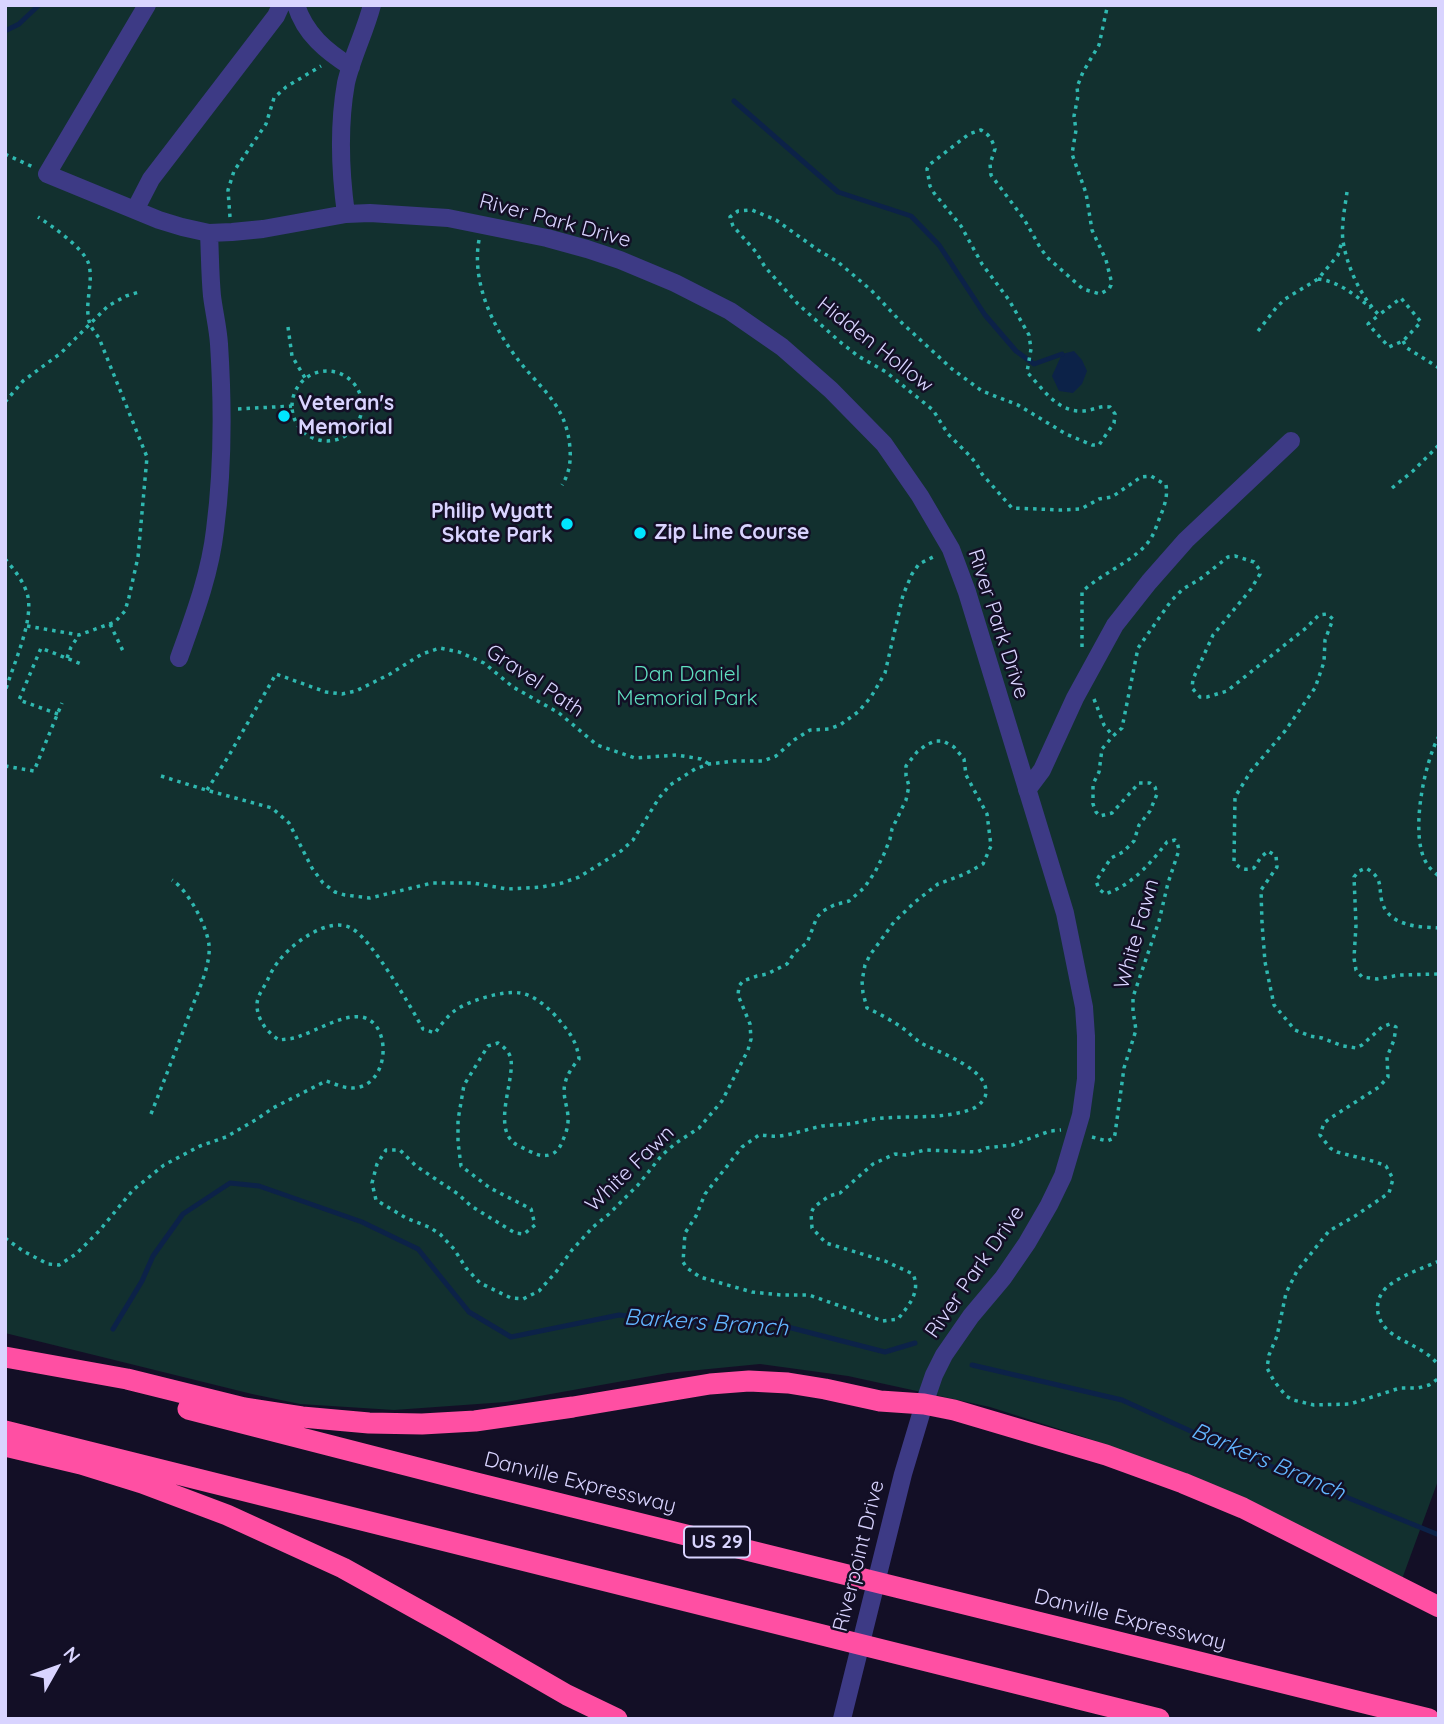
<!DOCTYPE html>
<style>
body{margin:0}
#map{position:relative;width:1444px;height:1724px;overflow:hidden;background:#130f26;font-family:Quicksand,sans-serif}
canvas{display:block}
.frame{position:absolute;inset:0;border:7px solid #d9d4ff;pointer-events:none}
.north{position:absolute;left:21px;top:1633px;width:70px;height:70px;-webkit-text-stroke:5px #130f26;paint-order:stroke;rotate:50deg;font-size:19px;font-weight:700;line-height:28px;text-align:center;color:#d9d4ff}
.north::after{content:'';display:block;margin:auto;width:24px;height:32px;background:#d9d4ff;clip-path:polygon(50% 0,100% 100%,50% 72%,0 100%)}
</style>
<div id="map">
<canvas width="1444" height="1724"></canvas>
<div class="frame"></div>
<div class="north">N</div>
</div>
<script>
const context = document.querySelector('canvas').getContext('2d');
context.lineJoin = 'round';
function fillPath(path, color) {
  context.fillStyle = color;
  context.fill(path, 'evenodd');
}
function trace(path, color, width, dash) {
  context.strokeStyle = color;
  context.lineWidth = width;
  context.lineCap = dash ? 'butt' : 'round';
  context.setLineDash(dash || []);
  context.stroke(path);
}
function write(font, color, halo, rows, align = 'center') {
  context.font = font + ' Quicksand,sans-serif';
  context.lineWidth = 5;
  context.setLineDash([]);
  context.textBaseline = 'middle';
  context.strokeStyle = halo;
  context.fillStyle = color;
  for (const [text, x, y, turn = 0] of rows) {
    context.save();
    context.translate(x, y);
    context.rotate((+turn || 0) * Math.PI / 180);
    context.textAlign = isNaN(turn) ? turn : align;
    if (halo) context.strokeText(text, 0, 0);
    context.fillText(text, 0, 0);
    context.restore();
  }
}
fillPath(new Path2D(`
 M5,5H1439V1478L1402,1579L1293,1524L1194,1476L1084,1437L990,1407L848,1376L760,1364L668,1373L506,1402L394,1410L300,1404L252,1394L5,1333Z`), '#12302f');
fillPath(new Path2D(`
 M1074,351L1082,360L1087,371L1082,384L1073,393L1059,391L1052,376L1062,354Z`), '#0c2248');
trace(new Path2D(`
 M5,31L19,24L39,5
 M734,101L838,192L911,216L939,245L985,315L1016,351L1034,364L1062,354
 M113,1329L142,1281L153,1256L183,1214L230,1183L259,1186L362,1222L418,1249L469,1312L511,1337L619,1315L688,1322L776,1324L885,1352L915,1343
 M972,1365L1122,1400L1248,1457L1439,1535`), '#0c2248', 5);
trace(new Path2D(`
 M5,154L33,167
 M1347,192C1345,207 1341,226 1343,241C1347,267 1361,297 1379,315L1368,324L1389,347L1403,341L1421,322L1401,298L1379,315
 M230,217L228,190L234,171L266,124L274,98L286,87L321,66
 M479,240C472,278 489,319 511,350C535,386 567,401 570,449C571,462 569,474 562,485
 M1318,279C1338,281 1355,295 1371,308
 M288,327L292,356L305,378
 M1258,331L1276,308L1285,299L1318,279L1338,255L1342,241
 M1403,341L1407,348L1439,368
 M292 406a35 35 0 1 1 70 0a35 35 0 1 1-70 0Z
 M5,402L23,381L61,353L108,306L126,296L139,292
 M238,409L292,406
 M1392,488L1413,471L1439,445
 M5,559C14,569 25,583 28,597C33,623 13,665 5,692
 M110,624L123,651
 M27,626L79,635L115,622L125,611L129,597L138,557L147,457L99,338C96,334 92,329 90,324C83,304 95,281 88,262C81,246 52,226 38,217
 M1082,647V592C1101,573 1138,560 1151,538C1155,532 1157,524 1160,517C1164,507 1168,497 1166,485L1151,476L1141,477L1112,497L1099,499L1081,509L1061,510L1012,508L982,474L976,463L967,453L948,434L933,410L886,372L858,356L839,341L798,304L765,267L756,252L733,226L730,217L738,211L752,210L776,220L818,250L838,262L871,290L902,323L952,369L982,391L1018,405L1066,434L1092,445H1099L1114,423L1115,414L1110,407C1100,405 1092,411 1082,411C1057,412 1042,388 1027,372L1031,349L1029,335L1009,300L982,264L961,226L934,193L930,186L927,169L929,165L969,134L981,130C990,135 992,140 995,149L990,164L991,175L1024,219L1041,249L1048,258L1083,289L1100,294L1109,289L1111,285V280L1106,260L1092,230L1086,193L1072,154L1076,130L1074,116L1078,96L1077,87L1083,72L1099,45L1107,8L1106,5
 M67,658L71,647L79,635
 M1094,699L1104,725L1113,736L1122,728L1138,648L1171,601L1183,589L1200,579L1228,557L1235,556L1254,562L1259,569L1260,574L1251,589L1213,635L1193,679L1192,688L1200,697H1207L1227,691L1306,628L1319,615L1327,614L1333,619L1325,640L1324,662L1315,688L1285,731L1251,771L1235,797L1234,862C1240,869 1245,871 1254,868L1261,857L1268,851L1276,856L1277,867L1261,890L1262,923L1265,962L1274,1005L1295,1030L1310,1036L1322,1038L1343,1046L1356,1048L1362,1045L1382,1027L1390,1024L1396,1027L1394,1040L1387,1057L1388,1077L1379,1087L1329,1119L1324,1123L1320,1135L1330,1148L1337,1152L1376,1162L1386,1166L1393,1179L1389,1193L1355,1216L1329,1231L1297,1271L1286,1293L1277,1336L1269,1355L1267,1368L1274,1381L1286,1396L1293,1400L1314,1405L1350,1404L1400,1388H1418L1429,1385L1439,1378
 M58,714L19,700L41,648L84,665
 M1439,736C1424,763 1409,837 1427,864C1430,869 1435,873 1439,876
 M5,766L34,771L62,703
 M161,776L206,790L272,808L289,823L312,868L323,883L335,892L345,895L370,898L432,883H473L507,889L542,887L562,883L579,877L621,851L633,840L659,798L670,785L695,769L709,764L734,761H763L776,756L794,740L810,730L829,729L840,725L858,712L871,697L885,673L903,595L912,574L919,564L935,556
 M207,790L228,757L276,674L326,692L342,694L356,691L390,674L422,654L440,648L459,652L484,663L513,687L559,713L597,745L635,758L677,755L701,759L709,764
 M1439,928C1418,927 1389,926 1382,902C1378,886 1384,879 1366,868L1359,871L1354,877L1356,925L1354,958L1356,970L1362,977L1377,979L1400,975L1439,974
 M151,1114C165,1078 179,1043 192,1007C199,990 211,963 209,945C207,926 188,890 172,880
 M1092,1137L1107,1141L1114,1138L1115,1134L1124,1068L1136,1030L1133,1011V997L1159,921L1168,883L1179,850L1177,842L1175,840L1167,842C1151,863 1131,886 1105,894L1099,889L1096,881L1111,858L1123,852L1134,841L1139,825L1150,811L1157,794L1155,787L1150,783H1139L1112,813L1100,816L1096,812L1093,804V784L1099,772L1102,749L1113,736
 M5,1238L23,1251L48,1264L59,1265L76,1254L99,1231L133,1190L164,1165L200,1146L226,1137L257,1119L273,1108L326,1081C333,1083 343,1088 352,1088C390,1088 393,1023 362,1017C343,1014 318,1030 300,1036C294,1039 286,1039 279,1040C268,1033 257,1020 257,1005C257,996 263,989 267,981C270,975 273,968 278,962C291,944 328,916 351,928C371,938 411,1007 423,1029L435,1033C440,1026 446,1018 453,1012C466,1001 504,990 520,993C535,995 551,1010 560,1021C571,1034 577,1043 579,1059C548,1095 577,1104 565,1135C561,1145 559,1152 549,1155C541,1157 536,1154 529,1151C524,1148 518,1146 514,1143C493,1126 514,1082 511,1060C510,1052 504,1047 498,1043L488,1046L464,1085L458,1120V1142L461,1166L490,1188L531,1209L535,1225L524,1234L515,1233L471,1206L458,1194L416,1166L400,1150H386L377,1164L372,1183L376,1200L406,1218L429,1227L440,1234L454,1249L466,1268L480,1283L511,1298L523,1299L539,1291L556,1272L572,1250L593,1227L609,1214L638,1185L662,1155L676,1143L699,1128L722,1101L748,1050L751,1039L750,1024L738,995L739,986L743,981L757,976L767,974L787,964L795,952L807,943L817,917L823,911L834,905L849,901L864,888L875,872L884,854L890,839L892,829L906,800L909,786L906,776V766L917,752L926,745L935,741H943L954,747L964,759L966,775L987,814L991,846L983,864L965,874L938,884L915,902L894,922L870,955L865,965L862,981L863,993L867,1008C880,1014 893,1021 904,1029C910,1034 915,1039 921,1043C937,1052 994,1070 985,1097C982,1103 976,1108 969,1110C939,1120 905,1115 874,1119C866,1120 857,1123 848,1124C840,1125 831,1125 822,1126C808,1129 794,1134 780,1136C774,1137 766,1135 759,1135L742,1147L705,1194L696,1216L685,1233L683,1262L687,1268L700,1277L731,1286L752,1292L781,1295H809L883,1321L898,1319C909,1305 921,1292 913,1274L885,1261L826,1243L812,1228L811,1213L814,1207L829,1196L840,1193L873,1164L895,1154L906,1155L925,1150L977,1152L986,1148L1012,1145L1050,1131L1061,1130
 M1439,1261C1424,1268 1407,1273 1394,1282C1371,1295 1373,1322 1394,1335C1409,1345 1429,1351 1439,1366`), '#2fb8b0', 3.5, [3.5, 5]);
trace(new Path2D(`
 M147,5L47,174L159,220L182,227L209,233L232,232L263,229L346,214L370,213L448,218L547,238L587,249L620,260L675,283L730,311L782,347L831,390L884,444L920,496L951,549L967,592L1065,913L1084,1007L1086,1036V1079L1081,1115L1063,1176L1049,1205L1027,1243L1003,1278L971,1316L944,1355L934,1375L924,1404L903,1474L842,1719
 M296,5C305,34 326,51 351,67
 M135,210L151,179L276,16L281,5
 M346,214C340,170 338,128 346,83C352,57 365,32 372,5
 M179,658C194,616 210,574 215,530C223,469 223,405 219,344C218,328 214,312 212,296C210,275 210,254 209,233
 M1027,790L1042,770L1075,698L1115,625L1149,582L1186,540L1291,441`), '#3d3a85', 18);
trace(new Path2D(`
 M5,1357L127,1379L244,1408L302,1417L369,1423L422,1424L475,1421L573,1407L710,1384L749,1381L788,1383L825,1389L880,1401L924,1404L954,1410L1106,1455L1183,1483L1243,1508L1439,1607
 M188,1409L476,1483L1429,1719
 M5,1431L1159,1719
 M5,1446L81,1464L142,1483L227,1515L343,1568L451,1628L567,1695L617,1719`), '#ff4fa3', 21);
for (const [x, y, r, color] of [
 [284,416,7,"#00e5ff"],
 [567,524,7,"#00e5ff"],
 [640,533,7,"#00e5ff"]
]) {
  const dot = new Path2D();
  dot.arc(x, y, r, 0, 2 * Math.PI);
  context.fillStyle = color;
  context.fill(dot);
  trace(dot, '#130f26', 2.5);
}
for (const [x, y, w] of [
 [717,1542,66]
]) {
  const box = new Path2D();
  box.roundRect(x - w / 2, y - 15.5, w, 31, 5);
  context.fillStyle = '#130f26';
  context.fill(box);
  trace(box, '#d9d4ff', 2);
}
write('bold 19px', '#d9d4ff', null, [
 ["US 29",717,1542]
]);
write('21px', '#d9d4ff', '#130f26', [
 ["River Park Drive",555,221,15],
 ["Hidden Hollow",875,345,38],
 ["River Park Drive",998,624,72],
 ["Gravel Path",535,681,34],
 ["White Fawn",1137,934,-74],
 ["White Fawn",630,1169,-44],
 ["River Park Drive",975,1272,-55],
 ["Danville Expressway",580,1483,14],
 ["Riverpoint Drive",859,1556,-76],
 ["Danville Expressway",1130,1620,14]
]);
write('bold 21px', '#d9d4ff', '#130f26', [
 ["Veteran's",298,404],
 ["Memorial",298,428],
 ["Philip Wyatt",553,512,"right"],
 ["Skate Park",553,536,"right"],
 ["Zip Line Course",654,533]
], 'left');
write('21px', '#5fe0c0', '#130f26', [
 ["Dan Daniel",687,675],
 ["Memorial Park",687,699]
]);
write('italic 23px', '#62b6ff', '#130f26', [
 ["Barkers Branch",706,1323,4],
 ["Barkers Branch",1268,1462,23]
]);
</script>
